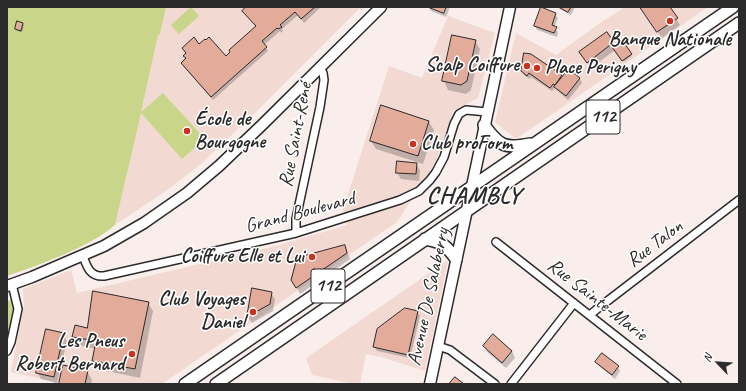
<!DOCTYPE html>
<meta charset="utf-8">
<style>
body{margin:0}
#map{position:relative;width:746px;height:391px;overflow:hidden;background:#f9eeeb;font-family:Caveat,sans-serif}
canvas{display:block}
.frame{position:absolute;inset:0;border:8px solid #2b2b2b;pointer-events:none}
.north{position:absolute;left:698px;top:343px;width:40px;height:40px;-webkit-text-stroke:3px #fff;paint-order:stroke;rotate:295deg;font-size:11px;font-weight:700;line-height:16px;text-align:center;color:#2b2b2b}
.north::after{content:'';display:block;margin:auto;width:14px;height:18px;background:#2b2b2b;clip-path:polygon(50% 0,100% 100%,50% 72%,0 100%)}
</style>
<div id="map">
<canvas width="746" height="391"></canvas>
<div class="frame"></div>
<div class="north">N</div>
</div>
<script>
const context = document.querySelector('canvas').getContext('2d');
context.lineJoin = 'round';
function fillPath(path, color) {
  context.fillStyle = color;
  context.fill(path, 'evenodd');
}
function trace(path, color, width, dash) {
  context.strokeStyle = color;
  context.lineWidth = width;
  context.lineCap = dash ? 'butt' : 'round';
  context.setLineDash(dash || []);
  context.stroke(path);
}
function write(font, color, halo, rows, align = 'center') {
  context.font = font + ' Caveat,sans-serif';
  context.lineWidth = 3;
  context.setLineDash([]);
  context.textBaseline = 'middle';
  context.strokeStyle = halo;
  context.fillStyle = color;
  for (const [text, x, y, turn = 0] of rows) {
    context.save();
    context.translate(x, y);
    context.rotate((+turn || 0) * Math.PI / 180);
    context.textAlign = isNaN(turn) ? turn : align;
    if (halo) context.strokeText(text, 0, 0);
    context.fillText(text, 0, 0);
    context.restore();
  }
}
fillPath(new Path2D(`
 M166,7H361L257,111L201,164L166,191L115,225L158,35L160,33Z
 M625,7H708L516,139L495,122L516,33L556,55L597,25Z
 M448,16L495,33L478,98L453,111L436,161L397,222L162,384H54V382L11,372L24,305L23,289L71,270L77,293L279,245L347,225L343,210L389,66L422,78Z
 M448,260L425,371L381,357L366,354L360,384H353L312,375L306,358Z`), '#f2dad3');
fillPath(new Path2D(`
 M7,7H166L160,34L158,35L141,112L163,93L205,139L182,159L141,113L115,225C90,247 39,265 7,276Z
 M191,7L199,16L179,34L171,25Z
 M11,300L14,308L7,340V301Z`), '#c9d68a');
fillPath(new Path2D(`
 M247,7H321L304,23L298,15L282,29L283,31L281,33L280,31L264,45L268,51L213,100L184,67L182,63L186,59L185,56L199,45L226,57L256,27L243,11Z
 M429,7H450L446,17L431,11Z
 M556,7H575L571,15Z
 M641,7H669L680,25L662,38Z
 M555,14L558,18L554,28L558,32L557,37L537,30L535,26Z
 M23,24L24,25L22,32L17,31L16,29Z
 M607,33L616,46L622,41L632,56L624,62L615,50L591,68L584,59Z
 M475,41L480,49L471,90L466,94L448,90L444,81Z
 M569,70L580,79L582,83L568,100L558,91L555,87L552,91L531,77L530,79L525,76L522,71L562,75L563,78Z
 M429,122L434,130L423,164L376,149L371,141Z
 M416,164L420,170L419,181L401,179L397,173Z
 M345,246L350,259L300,294L293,280Z
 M253,290L271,293L275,299L273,311L252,323L248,317Z
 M148,303L153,311L140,378L98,369L93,361L96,349L78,345L73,336Z
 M417,312L420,316L410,358L377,351L374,346Z
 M63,334L67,341L57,383L41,379L37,372Z
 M484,346L512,351L515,358L506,368L487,352Z
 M596,362L618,367L620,371L615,379L599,366Z
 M87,371L92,380L91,384H60Z`), '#0003');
const building = new Path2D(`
 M246,7H315L301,19L295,12L280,25L282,27L278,29L277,28L262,41L267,47L211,97L181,63L186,58L183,56L186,53L182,48L194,37L199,44L205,39L206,40L209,37L226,56L230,52L229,50L256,26L242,11Z
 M428,7H446L444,13Z
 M541,7L556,13L552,25L557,27L554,33L534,26Z
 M559,7H571L568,12Z
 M640,7H670L678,18L657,32Z
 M17,21L23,23L21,31L15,29Z
 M607,32L614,42L587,63L579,52Z
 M452,35L476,40L467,81L461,85L442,81Z
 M622,40L632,54L622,61L612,47Z
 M524,53L531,54L562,75L555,85L553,84L550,88L529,73L527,76L521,71Z
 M569,69L580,78L566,96L554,87Z
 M381,105L429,121L418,156L370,141Z
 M397,161L417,163L416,174L396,173Z
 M345,245L347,253L296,288L291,280L297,258Z
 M252,288L272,292L270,304L247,317Z
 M93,291L149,302L135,369L92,361L96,341L72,337L75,325L87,328Z
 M405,308L418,311L408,355L373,347L377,329Z
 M46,329L64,333L54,377L36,373Z
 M493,334L512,351L502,363L483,346Z
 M602,353L619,366L612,375L595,362Z
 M63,365L88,370L85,384H59Z
 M455,377L464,384H449Z`);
fillPath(building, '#e3ac9a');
trace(building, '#2b2b2b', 1);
const street = new Path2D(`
 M296,233V219L320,107L324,80L323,73L320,68
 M496,242L677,384
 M83,256C87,267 90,277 104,276L296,233L400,200L419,191L430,180L436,172L444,157L454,124L459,114L466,110L487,112
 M590,315L597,309L739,200
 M438,346L450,350L495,384
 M7,351L11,342L18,309L12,284
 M511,384L574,303`);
const secondary = new Path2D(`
 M7,286L32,277L104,246L144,223L187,193L219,166L262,125L381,7
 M430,384L510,7`);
const primary = new Path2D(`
 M484,125C499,146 505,149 530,144
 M425,239C442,242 446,245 456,259
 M185,384L733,7
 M216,384L739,23`);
trace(street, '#2b2b2b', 10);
trace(secondary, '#2b2b2b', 13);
trace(primary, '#2b2b2b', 14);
trace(street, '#fff', 7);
trace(secondary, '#fff', 10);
trace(primary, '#fff', 11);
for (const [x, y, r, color] of [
 [670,21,4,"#c8321e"],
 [527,66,4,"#c8321e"],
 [537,68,4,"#c8321e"],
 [187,131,4,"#c8321e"],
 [413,144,4,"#c8321e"],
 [312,257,4,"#c8321e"],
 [253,312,4,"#c8321e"],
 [132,354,4,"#c8321e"]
]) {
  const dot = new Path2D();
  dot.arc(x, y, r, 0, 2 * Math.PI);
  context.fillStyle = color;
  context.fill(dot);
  trace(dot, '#fff', 1.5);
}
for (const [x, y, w] of [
 [603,117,34],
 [328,286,34]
]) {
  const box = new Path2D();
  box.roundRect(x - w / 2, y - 17, w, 34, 3);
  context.fillStyle = '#fff';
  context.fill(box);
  trace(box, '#2b2b2b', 1);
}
write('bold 19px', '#2b2b2b', null, [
 ["112",603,117],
 ["112",328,286]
]);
write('bold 20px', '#2b2b2b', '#fff', [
 ["Banque Nationale",670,40,"center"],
 ["Scalp Coiffure",519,66],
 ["Place Perigny",545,68,"left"],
 ["École de",195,120,"left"],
 ["Bourgogne",195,143,"left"],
 ["Club proForm",421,144,"left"],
 ["Coiffure Elle et Lui",304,257],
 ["Club Voyages",245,300],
 ["Daniel",245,323],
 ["Les Pneus",124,342],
 ["Robert Bernard",124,365]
], 'right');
write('20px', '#2b2b2b', '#fff', [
 ["Rue Saint-René",296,135,-79],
 ["Grand Boulevard",300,213,-15],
 ["Rue Talon",655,244,-37],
 ["Avenue De Salaberry",429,297,-78],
 ["Rue Sainte-Marie",597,300,38]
]);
context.letterSpacing = '1px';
write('bold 24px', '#2b2b2b', '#fff', [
 ["CHAMBLY",474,197]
]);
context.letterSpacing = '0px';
</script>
